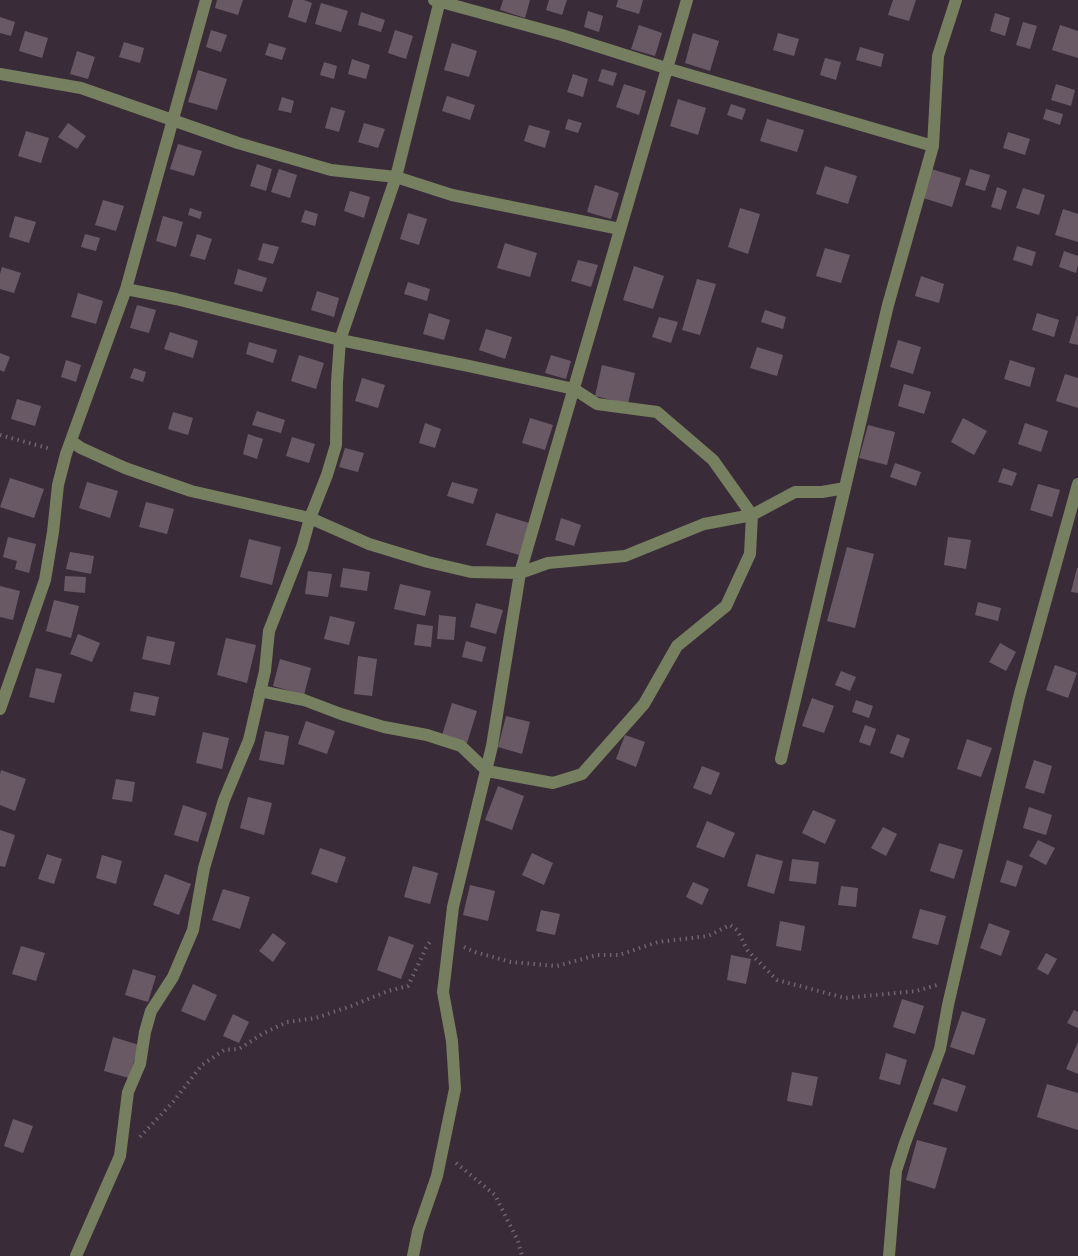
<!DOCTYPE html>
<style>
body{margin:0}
canvas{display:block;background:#392b37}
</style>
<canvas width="1078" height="1256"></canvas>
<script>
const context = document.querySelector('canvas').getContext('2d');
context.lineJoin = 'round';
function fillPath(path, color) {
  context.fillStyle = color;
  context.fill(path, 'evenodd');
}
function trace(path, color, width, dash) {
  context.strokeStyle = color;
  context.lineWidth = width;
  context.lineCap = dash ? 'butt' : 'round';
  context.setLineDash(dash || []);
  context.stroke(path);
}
fillPath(new Path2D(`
 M217,0H243L238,15L215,8Z
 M293,0H304L312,3L306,23L288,17Z
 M503,0H530L525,18L500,10Z
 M549,0H567L562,15L546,10Z
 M618,0H643L639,14L616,7Z
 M893,0H916L909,21L888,15Z
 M321,3L348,11L341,32L315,24Z
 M588,11L603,16L599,32L584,27Z
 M361,12L385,20L381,32L358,25Z
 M995,13L1010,18L1005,36L990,31Z
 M0,17L15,22L11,36L0,33Z
 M1023,22L1037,26L1030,49L1016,45Z
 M639,25L662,33L655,56L631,49Z
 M1060,25L1078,31V58L1052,50Z
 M211,30L227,35L221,52L206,47Z
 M395,30L413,36L406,59L388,53Z
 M25,31L48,38L42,58L19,51Z
 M693,33L719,41L710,71L685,63Z
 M778,33L799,39L794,56L773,50Z
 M124,42L144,48L140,63L119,57Z
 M269,43L286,48L282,60L265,55Z
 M452,43L477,51L469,77L444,70Z
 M860,47L884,54L881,67L856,60Z
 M77,51L95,57L88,79L70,74Z
 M825,58L841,62L836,80L820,75Z
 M352,59L370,65L366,79L348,74Z
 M324,62L337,66L334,79L320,75Z
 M602,69L617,73L613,86L598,81Z
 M198,70L227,79L217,110L188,102Z
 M573,74L588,79L583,97L567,92Z
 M624,84L646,91L639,115L616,107Z
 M1056,84L1075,90L1071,106L1051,100Z
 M447,96L475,105L470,120L442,111Z
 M282,97L294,101L291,113L278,110Z
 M678,99L706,108L698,135L670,126Z
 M731,104L746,109L742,120L727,115Z
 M331,107L345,111L339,132L325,128Z
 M1046,109L1063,114L1060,125L1043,119Z
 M568,119L582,123L578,133L565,129Z
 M767,119L804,130L797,152L760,141Z
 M68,123L86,136L77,149L58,137Z
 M364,123L385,129L378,148L358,142Z
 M529,125L550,131L545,148L524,141Z
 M26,131L49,138L41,163L18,156Z
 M1008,132L1030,139L1025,155L1003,148Z
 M178,144L202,151L194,176L170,169Z
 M257,164L272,169L266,191L250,186Z
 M825,166L857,176L848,204L816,194Z
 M279,169L297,175L290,198L271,192Z
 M931,169L961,178L952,207L923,198Z
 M970,169L990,175L985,191L965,185Z
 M595,185L619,193L611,219L587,212Z
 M997,187L1007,191L1001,210L991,207Z
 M1023,188L1045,195L1039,215L1016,208Z
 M350,191L370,197L364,218L344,211Z
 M103,200L124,206L116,231L95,225Z
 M190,208L202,212L200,219L188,215Z
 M740,208L760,214L748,254L728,247Z
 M1063,209L1078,214V242L1055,235Z
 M305,210L318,214L315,226L301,222Z
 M408,213L427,219L419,245L400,239Z
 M15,216L36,222L29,243L9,237Z
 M163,216L183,222L176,247L156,241Z
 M85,234L100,238L96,251L81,247Z
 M197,234L212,239L205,260L190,256Z
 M263,243L279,247L273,264L258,260Z
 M505,243L537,253L530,277L497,268Z
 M1017,246L1036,252L1032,266L1013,260Z
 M825,248L850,255L841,283L816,276Z
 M1064,251L1078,256V265L1076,273L1059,267Z
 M578,260L598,265L591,287L571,281Z
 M634,266L664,276L653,309L623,300Z
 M2,267L21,273L14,293L0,289V274Z
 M238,269L267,278L262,292L234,284Z
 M921,276L944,284L939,303L915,296Z
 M697,279L716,284L700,335L682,330Z
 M408,282L430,289L427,301L404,294Z
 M317,291L339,298L334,317L311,310Z
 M78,293L103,301L96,324L71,317Z
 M137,305L156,310L149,333L130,328Z
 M765,310L786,317L783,329L761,322Z
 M429,313L450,320L444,340L423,334Z
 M1037,313L1059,320L1054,337L1032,330Z
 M1077,316H1078V345L1069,343Z
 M659,317L678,322L671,343L652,337Z
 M486,329L512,337L505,359L479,350Z
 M170,332L198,341L193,358L164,349Z
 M898,340L921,347L913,374L890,367Z
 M249,342L277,350L273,363L246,354Z
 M757,347L783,355L777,376L750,368Z
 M0,353L10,357L4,372L0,370Z
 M299,355L324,363L316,389L291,381Z
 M551,355L571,361L566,379L545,373Z
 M66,360L81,365L76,382L61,377Z
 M1010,360L1035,368L1030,387L1004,379Z
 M602,365L635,373L628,404L595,396Z
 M134,368L146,372L143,382L130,378Z
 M1065,374L1078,378V408L1056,401Z
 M362,378L385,385L378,408L355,401Z
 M904,384L931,392L924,414L898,406Z
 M17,399L41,406L35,426L11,419Z
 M257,411L285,420L281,433L252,425Z
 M173,412L193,418L188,435L168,429Z
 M530,418L553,425L545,450L522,443Z
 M963,418L987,431L974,455L951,442Z
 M425,423L441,429L435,448L419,443Z
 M1025,423L1048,431L1041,452L1018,444Z
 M868,425L895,432L887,465L859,458Z
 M248,434L263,439L257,459L243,454Z
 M292,437L315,444L309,463L286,456Z
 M345,448L364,453L358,472L339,467Z
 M895,463L921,472L916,486L890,477Z
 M1003,468L1017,473L1012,486L998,482Z
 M10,478L44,489L34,518L0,507Z
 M87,482L118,491L110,518L79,508Z
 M452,482L478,489L473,504L447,496Z
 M1038,484L1060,490L1052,517L1030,510Z
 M146,502L174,509L167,534L139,527Z
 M496,513L529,523L519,555L486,545Z
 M561,518L581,525L574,546L555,540Z
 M8,537L36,544L29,573L15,569L17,561L3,557Z
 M948,537L971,540L966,569L944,565Z
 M249,539L281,547L272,585L240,577Z
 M847,547L874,554L855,628L827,621Z
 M70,552L94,556L91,574L66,569Z
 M343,568L370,572L367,591L340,587Z
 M1077,568H1078V593L1071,592Z
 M308,571L332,574L328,597L305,594Z
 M65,576L86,577L85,593L64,591Z
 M400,584L431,591L425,616L394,609Z
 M0,586L20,591L13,620L0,617Z
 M54,600L79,606L71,638L46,631Z
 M978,602L1001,608L998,621L975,615Z
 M476,603L503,610L496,634L470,627Z
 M439,615L456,617L454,640L437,639Z
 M330,616L355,622L349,645L324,639Z
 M417,624L433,626L431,647L414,645Z
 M78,634L100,643L92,662L70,654Z
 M147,636L175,642L170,665L142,659Z
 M226,638L256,645L247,683L217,675Z
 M466,641L486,647L482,662L462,657Z
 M1000,643L1016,652L1006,671L989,662Z
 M358,656L377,659L372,696L354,694Z
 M280,659L311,668L304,695L273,686Z
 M1055,665L1077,673L1068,698L1046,690Z
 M36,668L62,674L54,703L29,697Z
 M841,671L856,677L850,691L835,685Z
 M134,692L159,697L155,716L130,711Z
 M812,698L834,706L824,733L802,726Z
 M856,700L873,706L869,718L852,712Z
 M452,703L477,711L467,743L442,735Z
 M506,716L530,722L522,754L498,747Z
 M306,721L335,731L327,754L298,744Z
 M865,725L876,729L870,746L859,742Z
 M265,731L289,736L284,765L259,760Z
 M203,732L229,738L222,769L196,763Z
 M897,734L910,739L903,758L890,753Z
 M625,735L645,742L636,767L616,759Z
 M967,739L992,748L981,777L957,769Z
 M1034,760L1052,766L1044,794L1025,788Z
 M702,766L720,773L711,795L693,788Z
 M1,770L26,779L15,811L0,805V774Z
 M116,779L135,782L132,802L112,799Z
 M498,786L524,796L512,830L485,820Z
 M248,797L272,803L264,835L240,828Z
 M183,805L207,813L198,842L174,835Z
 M1029,807L1052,815L1046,835L1023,828Z
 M813,810L836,820L825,844L802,833Z
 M707,821L735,833L724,858L696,847Z
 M883,827L897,834L886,856L871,848Z
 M0,830L15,835L5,867L0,866Z
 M1038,840L1055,848L1046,865L1029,856Z
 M939,843L963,850L954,879L930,871Z
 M320,848L346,857L337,883L311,874Z
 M532,853L553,863L544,885L522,875Z
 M47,854L62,859L54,884L38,879Z
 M756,854L783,861L774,894L747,886Z
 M102,855L122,861L116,884L96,878Z
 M792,859L819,862L816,884L789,881Z
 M1007,860L1023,866L1016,887L1000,882Z
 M413,866L438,873L430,904L404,897Z
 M165,874L191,884L179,915L153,905Z
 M693,882L709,889L702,905L686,897Z
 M470,885L495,891L488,921L463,915Z
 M841,886L858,888L856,907L838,905Z
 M223,889L250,897L240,929L212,920Z
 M920,909L946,916L938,945L912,938Z
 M541,910L560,914L555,935L536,931Z
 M780,921L805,926L801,951L776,946Z
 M989,923L1010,931L1001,956L980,948Z
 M273,933L286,943L273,962L259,951Z
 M389,936L414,945L401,979L377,970Z
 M21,946L45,953L36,981L12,974Z
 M1046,953L1057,959L1048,975L1037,969Z
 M731,955L751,959L746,984L727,980Z
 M133,969L156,976L148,1002L125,995Z
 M193,984L217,995L205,1021L181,1011Z
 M902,999L924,1006L915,1034L893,1027Z
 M1074,1010L1078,1012V1028L1067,1023Z
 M962,1011L986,1019L974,1055L950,1047Z
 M233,1014L249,1022L239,1043L223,1036Z
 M113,1037L139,1045L129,1078L104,1071Z
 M1078,1042V1074L1066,1069Z
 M886,1053L907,1060L900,1085L879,1079Z
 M792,1072L818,1077L812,1106L787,1101Z
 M942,1078L966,1086L957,1112L933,1104Z
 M1047,1084L1078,1093V1130L1037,1117Z
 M13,1119L33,1126L23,1153L4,1146Z
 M917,1140L947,1148L935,1189L906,1180Z`), '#695965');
trace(new Path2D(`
 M0,435L51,449
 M464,947L475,952L511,962L557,966L597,955H619L658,942L708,936L730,925L737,930L748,951L777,980L845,998L916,991L937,985
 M140,1137L173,1102L202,1065L224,1050L239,1049L262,1034L287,1022L316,1018L351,1006L388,991L408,986L426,948L431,940
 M456,1163L495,1195L518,1241L522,1256`), '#6f636d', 4, [1.5, 4.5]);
trace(new Path2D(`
 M434,0L562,35L666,68L933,146
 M0,74L81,88L238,143L331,170L396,177L452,195L620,229
 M126,289L176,299L340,340L469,366L574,389L597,404L657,412L713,460L752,515L750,554L726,606L677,646L644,704L582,774L553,783L487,771L461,746L427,735L384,727L341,714L304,700L260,691
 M71,441L81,448L125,468L191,491L310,518L369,544L428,562L471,572L520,573L548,563L625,556L704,524L752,515L795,492H822L845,488
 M0,709L45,580L53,532L58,485L66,454L126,289L206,0
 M781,759L888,305L933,146L938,56L956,0
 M76,1256L120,1156L128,1092L140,1064L145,1032L151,1011L173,977L193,930L204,868L224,800L249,740L265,671L269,631L302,547L310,518L327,475L336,445L337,382L340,340L396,177L440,0
 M413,1256L418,1231L437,1176L455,1089L452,1041L443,992L453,907L492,746L520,573L687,0
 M889,1256L896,1171L905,1143L940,1049L948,1005L1019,697L1078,484`), '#767f5f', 12);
</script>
